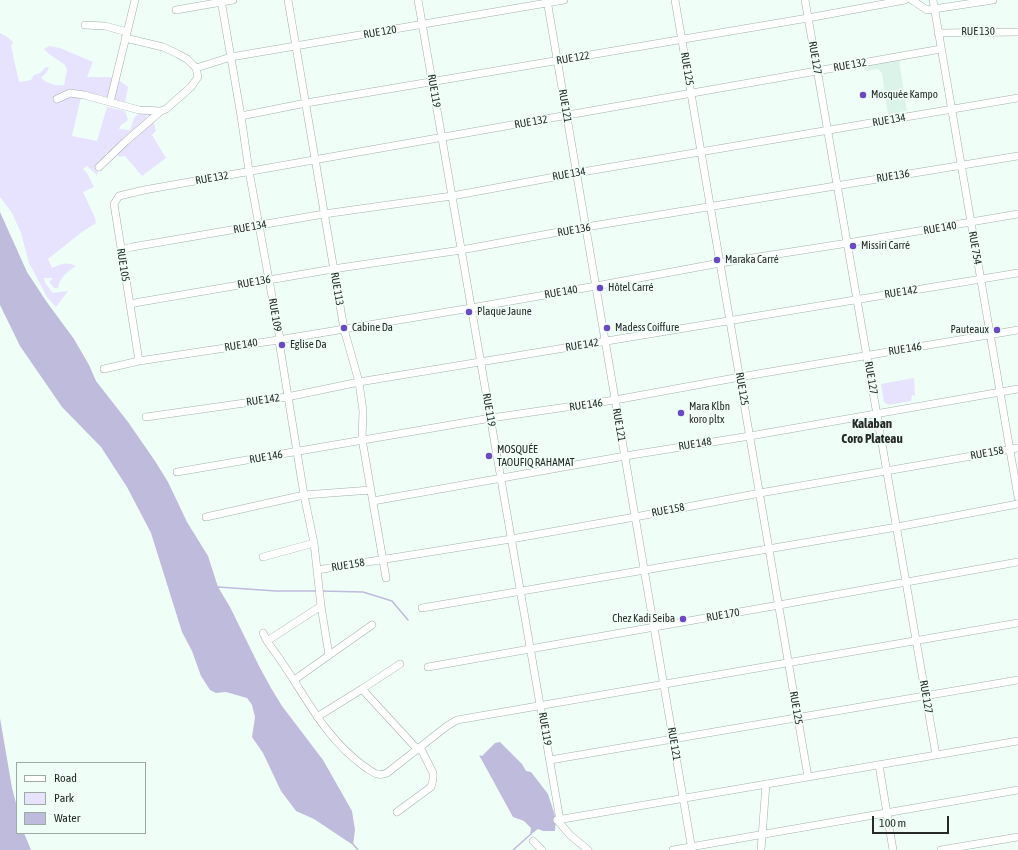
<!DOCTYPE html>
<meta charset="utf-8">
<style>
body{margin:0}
#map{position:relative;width:1018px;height:850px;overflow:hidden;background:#f0fef8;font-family:"Asap Condensed",sans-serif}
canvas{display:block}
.legend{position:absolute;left:16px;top:762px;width:130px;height:72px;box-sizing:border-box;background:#f0fef8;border:1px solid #9faaa5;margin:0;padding:5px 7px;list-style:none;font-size:12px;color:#262b29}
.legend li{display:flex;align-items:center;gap:8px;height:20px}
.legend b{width:20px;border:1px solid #9faaa5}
.scale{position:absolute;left:872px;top:816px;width:77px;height:18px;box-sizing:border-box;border:2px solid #262b29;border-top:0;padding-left:5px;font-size:12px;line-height:14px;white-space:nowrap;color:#262b29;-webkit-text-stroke:3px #f0fef8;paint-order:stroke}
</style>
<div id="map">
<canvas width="1018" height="850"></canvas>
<ul class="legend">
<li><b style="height:5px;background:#fff"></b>Road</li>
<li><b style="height:11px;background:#e7e3ff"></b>Park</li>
<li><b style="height:11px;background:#bfbbdc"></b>Water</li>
</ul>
<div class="scale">100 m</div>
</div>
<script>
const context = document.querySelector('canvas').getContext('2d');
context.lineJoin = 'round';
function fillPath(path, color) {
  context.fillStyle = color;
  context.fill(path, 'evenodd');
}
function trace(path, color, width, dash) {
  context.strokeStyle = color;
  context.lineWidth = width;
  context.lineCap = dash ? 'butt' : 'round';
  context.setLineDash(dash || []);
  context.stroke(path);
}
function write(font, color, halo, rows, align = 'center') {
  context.font = font + ' "Asap Condensed",sans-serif';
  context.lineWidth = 3.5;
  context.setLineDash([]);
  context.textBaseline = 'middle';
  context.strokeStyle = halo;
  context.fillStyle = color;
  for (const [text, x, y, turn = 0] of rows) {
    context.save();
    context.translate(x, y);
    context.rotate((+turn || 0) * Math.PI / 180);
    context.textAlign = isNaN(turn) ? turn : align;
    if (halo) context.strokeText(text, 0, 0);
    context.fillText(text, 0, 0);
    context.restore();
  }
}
fillPath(new Path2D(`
 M899,60L907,111L888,115L882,73L878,69L866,71L865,66Z`), '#dcf3ea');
fillPath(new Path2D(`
 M0,33L6,36L13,42L11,46L19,82L31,80L34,75L40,73L46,67H49L47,72L41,78C48,84 55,86 64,85L67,70L65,65L49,54L44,49L49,46L60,48L93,62L87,77H111L117,79L128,87L125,103L100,95L82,93L72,136L97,141L107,107L125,111L128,120L121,125L119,129L130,130L134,118L144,108L155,111L153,118L145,115L148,119L154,123L156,131L152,135L166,158L142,176L125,156L119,157L117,153H106L97,175L87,166L83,169L87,173L94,187L83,192L95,218L96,223L82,232L48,259L52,268C61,264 67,261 76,266C67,272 60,277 58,288H54L49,282L53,278H44L45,283L53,293L68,291L56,307L47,297L29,263L21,233L12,213L0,197Z
 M914,378L915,396L912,395L911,401L888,405L884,402L881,384Z`), '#e7e3ff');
fillPath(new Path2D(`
 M0,212L27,272L46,301L74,339L89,365L96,381L128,422L155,461L168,482L187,522L208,556L218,587L230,607L259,666L271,688L282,706L323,760L352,811L355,830L353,845L314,819L296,811L281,791L263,753L252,737L255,717L252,705L247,698L226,692L216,693L210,690L201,676L192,651L182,632L151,533L127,487L101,447L62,407L20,346L0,305Z
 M0,718L12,788L17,807V833H24L31,850H0Z
 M500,742L522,764L526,771L531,772L548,794L556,819L555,831H543L538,829L530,835L531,828L524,821L513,817L479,755L482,756L495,743Z`), '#bfbbdc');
trace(new Path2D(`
 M217,588L218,587L276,591H317
 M321,591L363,592L392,601L408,620
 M353,844L358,850
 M513,850L531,834`), '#bfbbdc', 1.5);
const minor = new Path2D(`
 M221,0L241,116L249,171L269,280L280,339L279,341L304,495L314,543L321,606L329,655
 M288,0L344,329L359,382L363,411L362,439L386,578
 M418,0L560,820
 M547,0L692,850
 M675,0L808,777
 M805,0L936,755
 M912,0L927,10L993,0
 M933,0L1018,497
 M176,10L233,0
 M85,25L105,26L127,32
 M938,33L1018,32
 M196,68L231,57L564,0
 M57,99L70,93L84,95L139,110L161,111L166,109L191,87L198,77L196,68L187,59L178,54L163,47L125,38
 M110,102L135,0
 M241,116L306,103L808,18L905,0
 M99,167L126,141L161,111
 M121,250L132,247L324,214L452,196L576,173L1018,98
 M130,304L140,302L333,269L461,250L586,227L1018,156
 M139,361L114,204L119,196L144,190L941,49
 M104,369L139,361L278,340L471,308L596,286L720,263L848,243L1018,214
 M146,417L287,397L359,382L1018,273
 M177,472L491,418L615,400L740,377L1018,330
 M373,501L625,456L750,436L1018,389
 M206,517L304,495L371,490
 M263,557L314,543
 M317,570L511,539L635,517L760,493L1018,448
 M321,606L267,641C277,655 286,668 295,682C315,714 333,744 365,767C373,772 377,777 387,773L447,726L457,720L1018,623
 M422,608L897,527L1018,504
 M263,633L267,641
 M428,667L779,605L1018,562
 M294,680L372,625
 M362,689L418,750
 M317,717L362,689L400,664
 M550,760L1018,680
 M879,765L893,850
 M397,812L431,787L433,780V773L420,747
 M557,820L1018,741
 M557,820L570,835L588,850
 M533,841L542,850
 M673,850L1018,790
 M761,850L766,784
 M941,850L1018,837`);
trace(minor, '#a3b0ab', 8);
trace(minor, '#fff', 7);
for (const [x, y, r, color] of [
 [863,95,4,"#6a49c2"],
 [853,246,4,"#6a49c2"],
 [717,260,4,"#6a49c2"],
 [600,288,4,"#6a49c2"],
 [469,312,4,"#6a49c2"],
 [344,328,4,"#6a49c2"],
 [607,328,4,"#6a49c2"],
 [997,330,4,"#6a49c2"],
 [282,345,4,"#6a49c2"],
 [681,413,4,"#6a49c2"],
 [489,456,4,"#6a49c2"],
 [683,619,4,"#6a49c2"]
]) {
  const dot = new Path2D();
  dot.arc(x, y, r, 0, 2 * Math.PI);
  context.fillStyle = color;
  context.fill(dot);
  trace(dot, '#f0fef8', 1.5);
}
write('11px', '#262b29', '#f0fef8', [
 ["RUE 120",380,32,-10],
 ["RUE 130",978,32],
 ["RUE 122",573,58,-10],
 ["RUE 127",815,58,80],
 ["RUE 132",850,65,-10],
 ["RUE 125",687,69,80],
 ["RUE 119",434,91,80],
 ["RUE 121",565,106,80],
 ["RUE 134",889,120,-10],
 ["RUE 132",531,122,-10],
 ["RUE 134",569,174,-10],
 ["RUE 136",893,176,-9],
 ["RUE 132",212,178,-10],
 ["RUE 134",250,227,-10],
 ["RUE 140",940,228,-10],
 ["RUE 136",574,230,-10],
 ["RUE 754",975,248,80],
 ["RUE 105",123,265,81],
 ["RUE 136",254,282,-10],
 ["RUE 113",337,289,80],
 ["RUE 140",561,292,-10],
 ["RUE 142",901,292,-9],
 ["RUE 109",275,315,80],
 ["RUE 140",241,345,-9],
 ["RUE 142",582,345,-9],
 ["RUE 146",905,349,-9],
 ["RUE 127",871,378,80],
 ["RUE 125",742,389,80],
 ["RUE 142",263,400,-8],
 ["RUE 146",586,405,-8],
 ["RUE 119",489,410,80],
 ["RUE 121",619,425,80],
 ["RUE 148",695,444,-9],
 ["RUE 158",987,453,-10],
 ["RUE 146",266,457,-10],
 ["RUE 158",668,510,-11],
 ["RUE 158",348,565,-9],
 ["RUE 170",723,615,-10],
 ["RUE 127",926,697,80],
 ["RUE 125",796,708,80],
 ["RUE 119",545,729,80],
 ["RUE 121",674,744,80]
]);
write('11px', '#262b29', '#f0fef8', [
 ["Mosquée Kampo",871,95],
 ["Missiri Carré",861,246],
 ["Maraka Carré",725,260],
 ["Hôtel Carré",608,288],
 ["Plaque Jaune",477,312],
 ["Cabine Da",352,328],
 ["Madess Coiffure",615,328],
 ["Pauteaux",989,330,"right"],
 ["Eglise Da",290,345],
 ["Mara Klbn",689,407],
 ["koro pltx",689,420],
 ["MOSQUÉE",497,450],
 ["TAOUFIQ RAHAMAT",497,463],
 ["Chez Kadi Seiba",675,619,"right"]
], 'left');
write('bold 13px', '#262b29', '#f0fef8', [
 ["Kalaban",872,424],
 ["Coro Plateau",872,439]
]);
</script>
